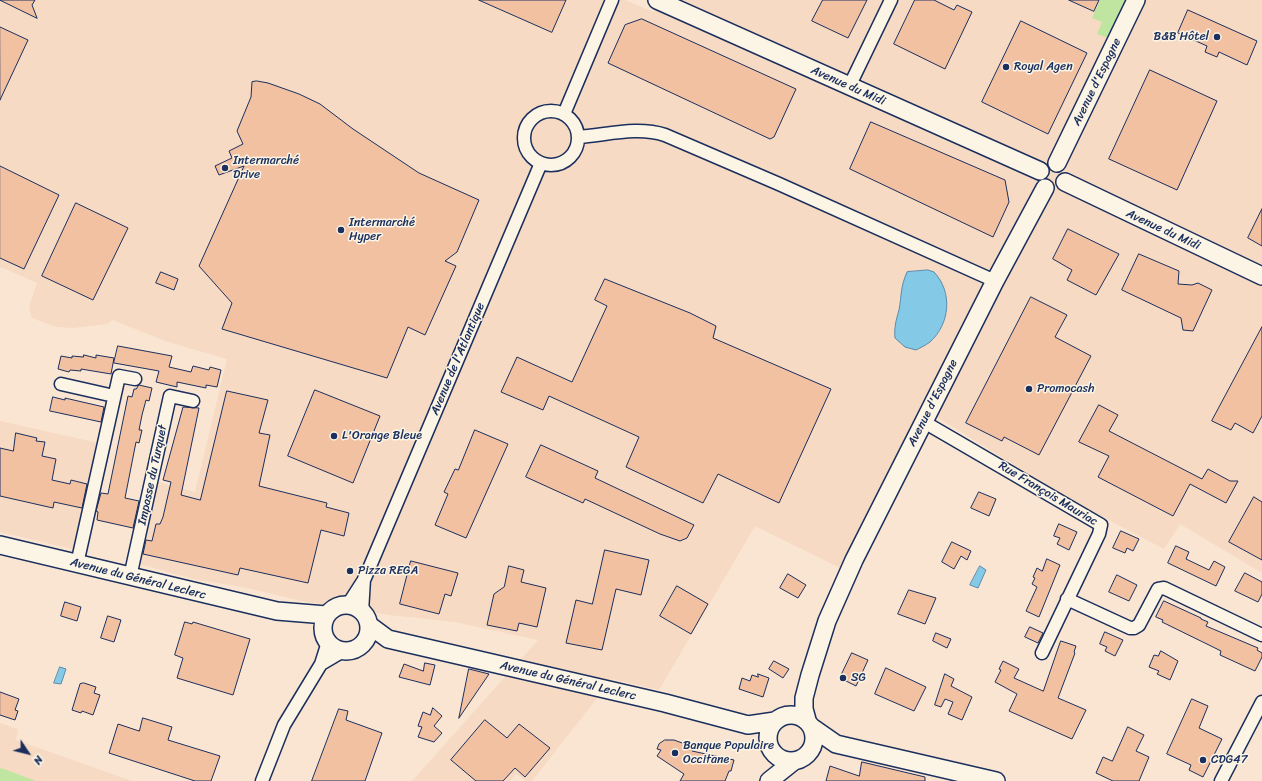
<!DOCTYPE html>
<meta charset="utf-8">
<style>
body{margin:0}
#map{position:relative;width:1262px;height:781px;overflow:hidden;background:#f9e5d1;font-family:Sriracha,sans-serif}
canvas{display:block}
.north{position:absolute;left:8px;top:733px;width:40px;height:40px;-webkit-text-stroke:3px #fcf5e5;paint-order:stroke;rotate:125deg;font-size:11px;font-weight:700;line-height:16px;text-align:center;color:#1b2f5e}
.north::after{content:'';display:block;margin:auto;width:14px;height:18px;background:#1b2f5e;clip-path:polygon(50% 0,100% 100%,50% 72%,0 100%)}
</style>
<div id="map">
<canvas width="1262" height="781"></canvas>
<div class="north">N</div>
</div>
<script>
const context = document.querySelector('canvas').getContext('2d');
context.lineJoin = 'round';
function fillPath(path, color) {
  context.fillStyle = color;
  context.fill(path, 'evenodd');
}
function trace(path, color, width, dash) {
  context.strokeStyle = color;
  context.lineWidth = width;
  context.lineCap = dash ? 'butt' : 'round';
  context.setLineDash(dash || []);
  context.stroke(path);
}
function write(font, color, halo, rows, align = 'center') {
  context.font = font + ' Sriracha,sans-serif';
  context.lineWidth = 3;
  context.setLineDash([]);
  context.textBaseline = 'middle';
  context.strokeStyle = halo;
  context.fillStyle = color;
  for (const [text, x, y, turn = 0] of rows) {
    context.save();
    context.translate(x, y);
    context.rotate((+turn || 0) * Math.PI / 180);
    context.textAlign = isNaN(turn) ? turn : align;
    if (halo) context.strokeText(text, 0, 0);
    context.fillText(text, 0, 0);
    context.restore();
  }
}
fillPath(new Path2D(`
 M0,0H625L654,12L660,0H1262V573L1180,524L1164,549L1073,501L922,408L842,569L755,526L659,690L612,679L532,781H526L516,774L510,781H412L538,640L455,622L389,615L302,601L247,588L194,579L139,564L158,482L195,492L227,359L165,341L113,320L107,324L72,328L57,327L32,318L29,307L37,283L1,267L0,269Z
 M0,421L98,443L77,550L0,532Z
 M0,723L18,729L16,740L132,781H0Z`), '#f7dac3');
fillPath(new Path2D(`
 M1100,0H1130L1112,37H1105L1097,34L1102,22L1092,18Z
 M0,768L4,769L36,781H0Z`), '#c0e5a0');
const water = new Path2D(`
 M928,270L934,272C953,292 950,324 930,342C926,345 920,348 916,350L905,347L895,338C894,328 896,320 899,310C902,294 900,288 907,272Z
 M980,566L986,570L978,588L970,585Z
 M60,667L66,669L61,684L54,683Z`);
fillPath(water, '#84c9e5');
trace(water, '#5a8baf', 1);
const building = new Path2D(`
 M0,0H35L32,5L37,18Z
 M479,0H566L552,32Z
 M823,0H867L848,38L812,21Z
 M915,0H934L954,10L957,5L972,12L945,69L894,44Z
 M1069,0H1099L1094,11Z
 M1188,10L1257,41L1247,65L1219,52L1217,57L1205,52L1207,46L1178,33Z
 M642,19L796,89L774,137L770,139L608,63L625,25Z
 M1021,21L1087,53L1048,134L982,102Z
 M0,27L28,40L0,100Z
 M1150,70L1217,101L1177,190L1109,159Z
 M257,81L268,83L299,94L320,104L353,129L419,173L479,200L457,252L445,261L456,266L425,335L408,327L387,378L222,329L232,303L199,266L244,166L219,175L215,166L232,158L229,151L243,144L237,131L251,97L252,82Z
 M871,122L1005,180L1009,202L993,237L850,169Z
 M0,166L59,195L24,269L0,258Z
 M76,203L128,228L93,300L42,276Z
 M1262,209V246L1248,238Z
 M1068,229L1119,254L1096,295L1067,280L1072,270L1053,259Z
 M1139,254L1179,271L1178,284L1192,285L1198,283L1212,290L1193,331L1183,330L1181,318L1122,290Z
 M161,272L178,279L174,290L156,283Z
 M605,279L690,313L716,326L713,338L831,389L779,503L718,474L703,503L626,467L639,437L549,396L543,410L501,392L517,357L572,382L607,306L595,300Z
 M1031,297L1067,315L1055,337L1091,356L1039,455L1004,437L1002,441L966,423Z
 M1262,327V416L1253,433L1235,423L1231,430L1212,421Z
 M118,346L172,356L169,367L191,372L193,366L209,370L210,367L221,370L217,387L206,385V388L177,382V387L156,382L159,371L114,363Z
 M84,355L96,358V355L114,358L111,374L81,369V371L70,370L69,372L58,369L61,356L72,358V356L83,357Z
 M139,385L152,388L149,401L146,400L142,415L139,430H142L139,443L136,442L125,498L139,501L133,528L97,520L98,512L96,511L101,493L108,494L128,396L132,397L134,389H136Z
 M315,390L380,416L353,483L288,456Z
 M227,391L268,400L259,433L270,435L259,486L327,503L326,507L349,513L344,536L321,530L308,583L240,568L238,575L143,554L146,540L152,541L156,524H160L163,517L171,482L163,480L183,407L199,408L181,495L200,500Z
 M53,397L65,400V398L104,407L101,422L50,411Z
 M1099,405L1118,415L1109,431L1202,479L1208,469L1230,481H1238L1226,503L1190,484L1173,516L1098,477L1109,456L1079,442Z
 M475,430L508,444L466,538L435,525L448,494L444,492L455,469L458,470Z
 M16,433L37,438L36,441L45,442L42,456L56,459L52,480L70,484L71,480L87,484L82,508L54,502L53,508L0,496V448L13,451Z
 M541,445L598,471L595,478L694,525L687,538L680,541L660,534L585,499L583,503L526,477Z
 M979,492L996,499L989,516L971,508Z
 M1254,497L1262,502V560L1229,542Z
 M1059,524L1077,532L1069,550L1057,544L1060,538L1054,536Z
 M1121,531L1139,539L1133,551L1127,548L1125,553L1113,548Z
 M952,542L971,551L967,560L961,556L954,569L942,562Z
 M1176,546L1189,552L1186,559L1209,570L1214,561L1225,567L1216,586L1168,563Z
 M605,550L649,560L641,595L616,589L602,650L566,643L576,600L592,604Z
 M1047,559L1060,565L1039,617L1026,611L1037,587L1032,584L1035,578L1033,577L1037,568L1042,571Z
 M411,561L458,573L451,596L445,594L439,614L400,604Z
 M509,566L524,570L521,582L546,588L537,627L519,623L517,631L487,625L494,594L504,587Z
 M1245,573L1262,582V594L1258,602L1235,591Z
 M788,574L806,585L798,598L780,588Z
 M1117,575L1137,585L1129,601L1109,592Z
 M677,586L708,604L691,634L660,616Z
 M909,590L936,598L925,624L898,614Z
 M1164,601L1201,618V619L1208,622L1206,626L1258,648L1257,650L1262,653V657L1255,671L1220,655L1221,651L1213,647L1162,622L1163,620L1156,617Z
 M65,602L81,607L77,621L61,616Z
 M108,616L121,620L114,642L101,638Z
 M185,622L192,624L193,622L250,639L233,695L177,678L183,658L175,655Z
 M1030,627L1043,633L1038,643L1025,637Z
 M1105,632L1123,640L1115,656L1105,651L1107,647L1100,644Z
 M936,633L951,639L947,648L933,641Z
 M1061,641L1076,646L1074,652L1075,653L1058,698L1086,710L1072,739L1009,711L1017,694L995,682L1001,670L999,669L1003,661L1019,669L1014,678L1043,691Z
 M1161,651L1178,661L1170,680L1157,674L1159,671L1149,667L1154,655L1158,656Z
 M852,653L868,660L856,686L840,678Z
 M774,661L789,669L783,678L769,669Z
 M425,663L435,665L430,685L399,677L404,664L423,671Z
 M886,668L926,687L914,711L875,694Z
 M469,669L489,674L459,718Z
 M758,674L769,678L763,697L739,689L742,678L750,681L752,675L758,677Z
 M945,674L954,679L951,686L972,697L962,720L948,714L953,702L945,699L941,707L935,705Z
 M84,683L96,687L94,693L100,695L93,715L82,711L81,713L72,710L80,684Z
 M0,692L19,699L15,710L18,711L15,720L0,715Z
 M1192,699L1208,706L1199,728L1222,739L1203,777L1189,770L1191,765L1167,754Z
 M433,708L442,716L434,726L442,733L434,742L418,737L422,727L418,726L423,712L430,715Z
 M339,709L348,711L346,720L382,733L365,781H312Z
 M143,718L172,727L168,740L220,756L211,781H195L109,753L118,724L139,731Z
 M485,720L507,738L519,724L550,748L525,777L515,768L503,781H476L451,760Z
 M1128,727L1144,735L1136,751L1149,757L1139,781H1113L1096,773L1103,757L1112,761Z
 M665,740H674L693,747L692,751L734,760L731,771H729L725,781H680L684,774L657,756L661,750L657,749L659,744Z
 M862,762L925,777V781H826L830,766L859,776Z`);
fillPath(building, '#f2c1a2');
trace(building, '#1b2f5e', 1);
const street = new Path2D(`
 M849,87L891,0
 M524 138a27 27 0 1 1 54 0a27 27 0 1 1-54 0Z
 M564,114L612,0
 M578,137C607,135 637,126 665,135L779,184L995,281
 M61,384L114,396
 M924,422L1101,525L1099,534L1042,653
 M77,564L119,376L135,379
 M130,577L170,396L193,401
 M1067,599L1130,628H1134L1139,625L1158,589L1164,588L1262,635
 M347,606L365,578L541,163
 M362,612L364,579
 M321,664L343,651
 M262,781L284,725L321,664L328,642
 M1221,781L1262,702`);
const secondary = new Path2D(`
 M657,0L1040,171
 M1057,163L1136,0
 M1065,182L1262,276
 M0,545L277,611L326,615
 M323 628a23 23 0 1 1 46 0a23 23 0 1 1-46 0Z
 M369,625L388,639L665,703L748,725L775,721
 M768 738a23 23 0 1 1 46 0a23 23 0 1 1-46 0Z
 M807,720L804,709V698L810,675L827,621L854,560L995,281L1045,188
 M813,728L836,744L996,781
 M769,781L794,761`);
trace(street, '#1b2f5e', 15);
trace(secondary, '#1b2f5e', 20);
trace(street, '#fcf5e5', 12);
trace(secondary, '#fcf5e5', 17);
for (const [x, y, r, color] of [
 [1217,37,4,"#1b2f5e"],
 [1006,67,4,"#1b2f5e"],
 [225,168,4,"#1b2f5e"],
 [341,230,4,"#1b2f5e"],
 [1029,389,4,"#1b2f5e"],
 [334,436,4,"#1b2f5e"],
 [350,571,4,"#1b2f5e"],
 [843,678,4,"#1b2f5e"],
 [675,753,4,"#1b2f5e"],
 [1203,760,4,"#1b2f5e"]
]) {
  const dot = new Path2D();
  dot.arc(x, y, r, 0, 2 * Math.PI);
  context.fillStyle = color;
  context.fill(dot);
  trace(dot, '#fcf5e5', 1.5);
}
write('12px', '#1b2f5e', '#fcf5e5', [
 ["B&B Hôtel",1209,37,"right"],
 ["Royal Agen",1014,67],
 ["Intermarché",233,161],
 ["Drive",233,175],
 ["Intermarché",349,223],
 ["Hyper",349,237],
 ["Promocash",1037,389],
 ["L'Orange Bleue",342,436],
 ["Pizza REGA",358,571],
 ["SG",851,678],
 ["Banque Populaire",683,746],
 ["Occitane",683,760],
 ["CDG47",1211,760]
], 'left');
write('12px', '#1b2f5e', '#fcf5e5', [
 ["Avenue d'Espagne",1097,82,-64],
 ["Avenue du Midi",848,86,24],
 ["Avenue du Midi",1163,230,25],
 ["Avenue de l'Atlantique",458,359,-67],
 ["Avenue d'Espagne",933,403,-63],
 ["Impasse du Turquet",153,475,-78],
 ["Rue François Mauriac",1048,494,31],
 ["Avenue du Général Leclerc",138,579,14],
 ["Avenue du Général Leclerc",568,681,13]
]);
</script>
